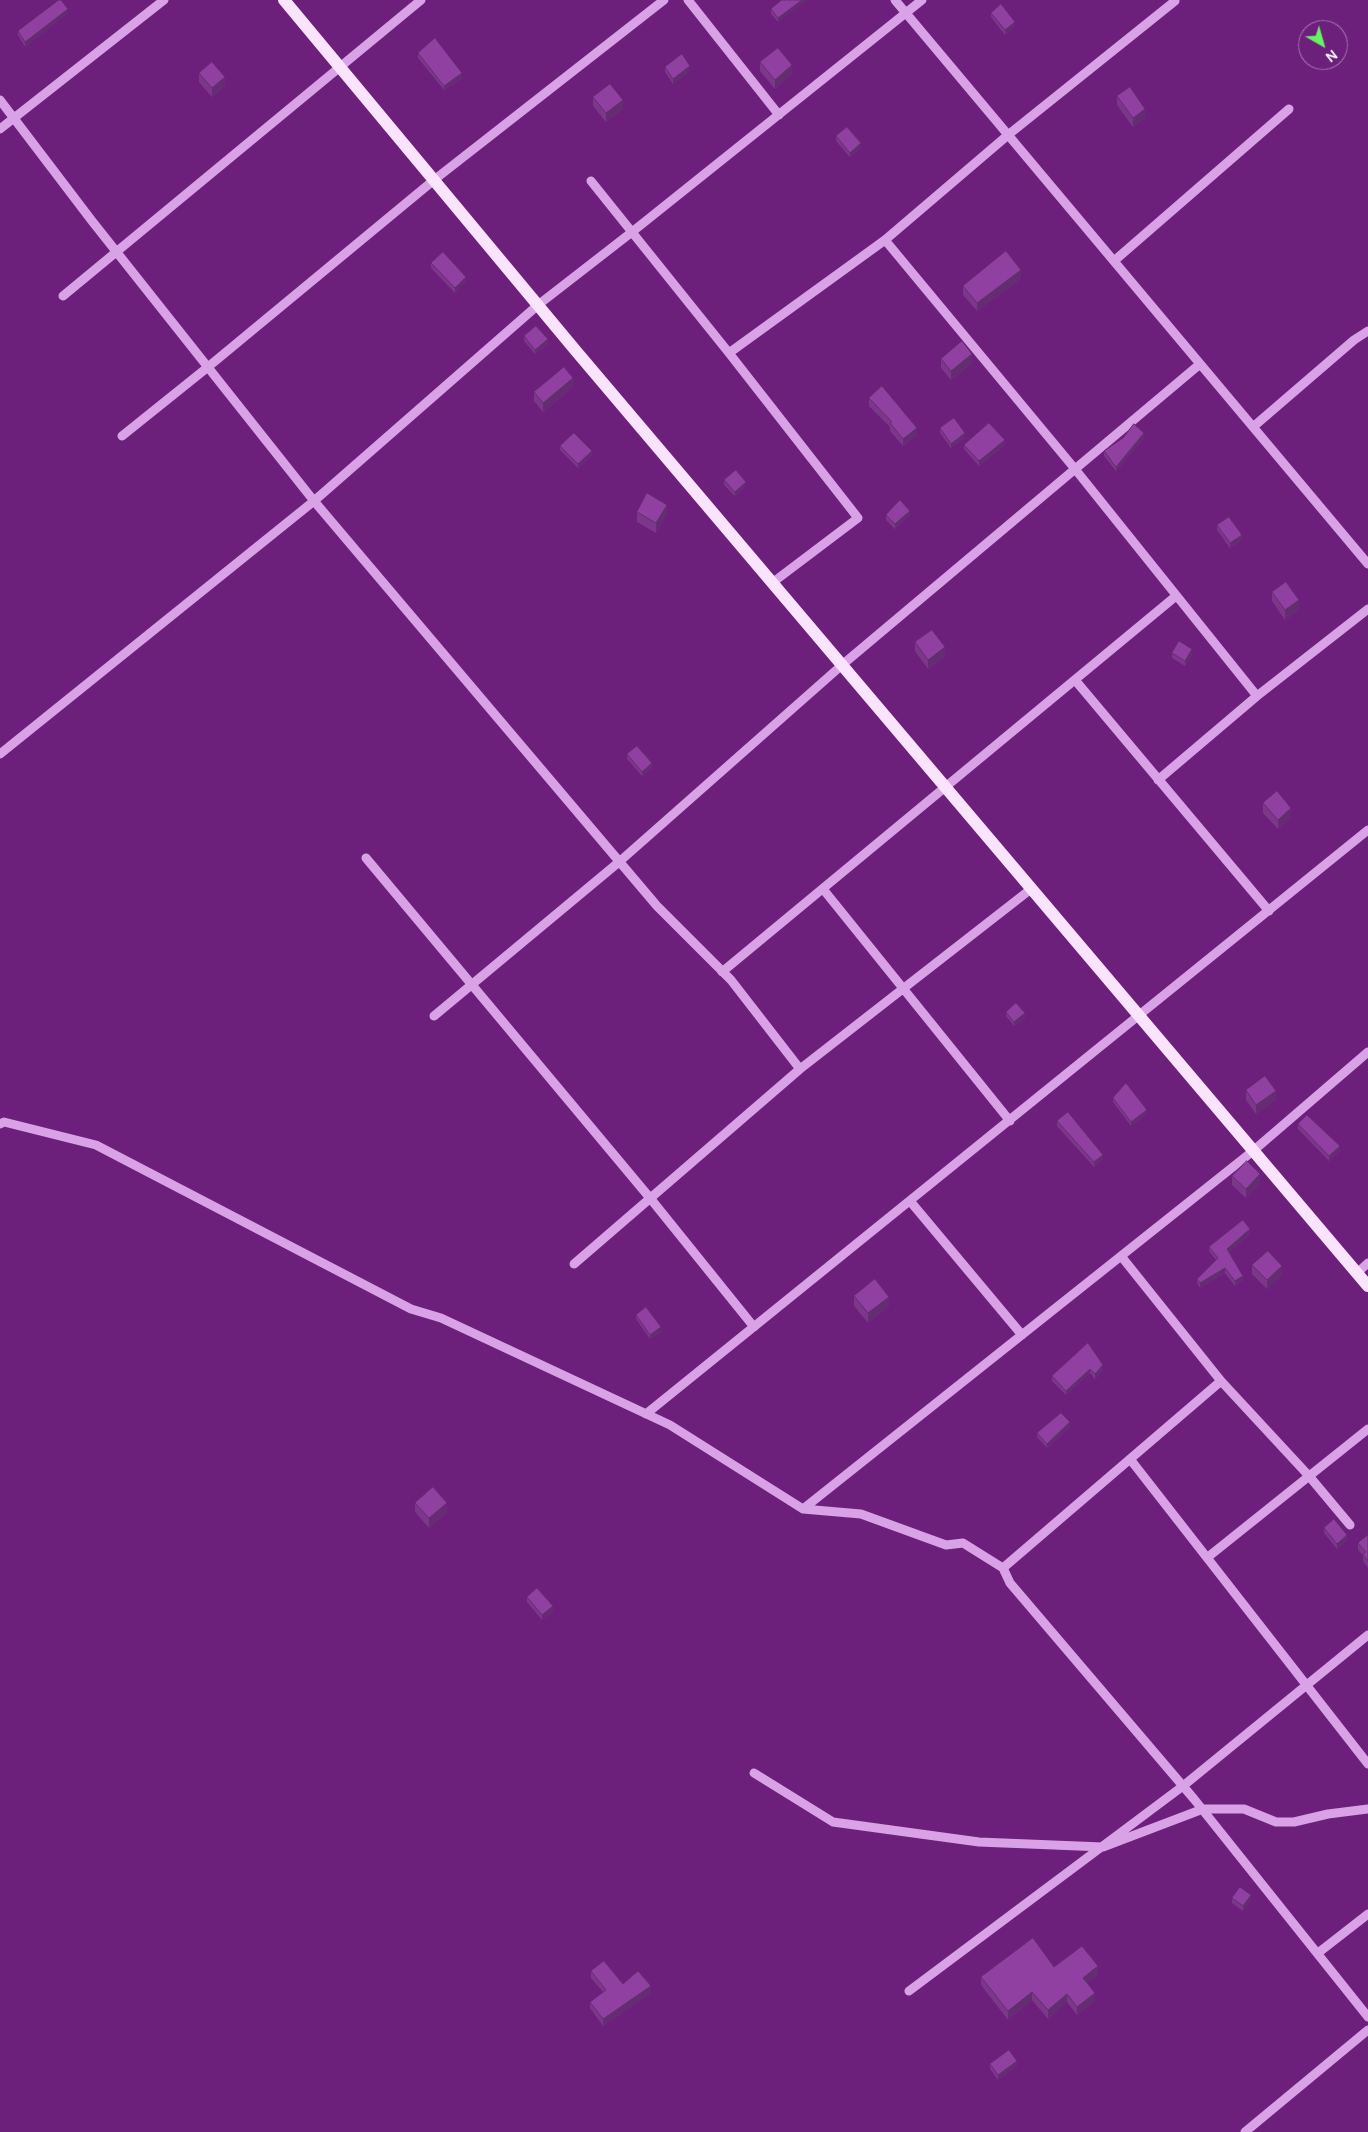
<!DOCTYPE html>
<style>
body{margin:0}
#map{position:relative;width:1368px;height:2132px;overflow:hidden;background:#6c207b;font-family:Manrope,sans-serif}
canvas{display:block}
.north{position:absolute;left:1298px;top:20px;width:50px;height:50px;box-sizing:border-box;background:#6c207b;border:1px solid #a779b0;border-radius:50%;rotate:142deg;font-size:14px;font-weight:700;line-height:20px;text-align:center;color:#fff}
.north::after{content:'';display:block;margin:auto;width:18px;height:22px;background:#65f462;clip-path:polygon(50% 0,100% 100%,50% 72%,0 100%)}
</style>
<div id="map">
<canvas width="1368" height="2132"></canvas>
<div class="north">N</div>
</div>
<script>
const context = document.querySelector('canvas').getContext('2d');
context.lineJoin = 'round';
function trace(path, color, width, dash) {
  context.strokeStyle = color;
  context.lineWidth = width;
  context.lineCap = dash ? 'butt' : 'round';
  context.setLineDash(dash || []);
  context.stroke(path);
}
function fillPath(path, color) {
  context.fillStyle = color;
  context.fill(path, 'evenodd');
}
trace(new Path2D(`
 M688,0L779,115
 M895,0L1368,564
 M0,100L92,221L314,501L657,906L731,980L800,1069
 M0,129L164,0
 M591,181L729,353L858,518L772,583
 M885,240L1075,469L1257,696
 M1114,261L1289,109
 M63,296L421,0
 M729,353L885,240L1008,135L1175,1
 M1253,427L1354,340L1368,331
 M122,436L208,367L434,180L664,0
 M1075,680L1269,911
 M0,754L314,501L538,305L632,232L922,0
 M1158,780L1257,696L1368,609
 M366,858L650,1198L754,1327
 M823,889L1010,1121
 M722,972L1176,596
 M434,1016L619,862L842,665L1200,364
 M0,1124L4,1122L96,1145L411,1309L441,1318L670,1425L803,1509L861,1514L946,1545L963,1543L1003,1568L1010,1583L1194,1799L1368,2017
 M910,1201L1022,1335
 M1121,1256L1221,1381L1309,1476L1350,1525
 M574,1264L800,1069L1031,889
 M1357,1273L1368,1263
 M646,1414L1368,830
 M1130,1459L1368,1764
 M803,1509L1253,1151L1368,1052
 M1208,1557L1368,1429
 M1003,1568L1221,1381
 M754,1773L833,1822L979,1842L1103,1847L1203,1809H1244L1276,1822H1294L1328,1814L1368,1809
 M1318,1953L1368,1914
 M909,1991L1183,1786L1368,1635
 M1245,2132L1368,2030`), '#d9a2e6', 9);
trace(new Path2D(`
 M284,0L576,351L1368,1286`), '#fae3fd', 12);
fillPath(new Path2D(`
 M782,0L778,22L771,14V9Z
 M68,13L25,47L18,35V31Z
 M991,13L1015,27L1005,35L991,17Z
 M418,53L462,78L444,90L418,58Z
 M760,62L792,74L775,89L760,71Z
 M665,67L690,71L673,84L665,72Z
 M199,73L225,86L212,97L199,82Z
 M1117,96L1145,118L1133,127L1117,105Z
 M593,97L623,109L606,122L593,106Z
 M836,136L861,148L850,157L836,141Z
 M431,263L466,281L455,293L431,268Z
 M1021,279L977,311L963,295V286Z
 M524,336L548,344L535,354L524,341Z
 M941,359L972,363L951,380L941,368Z
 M573,387L543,412L534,401V392Z
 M869,398L917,435L903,446L890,431V427L869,406Z
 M940,428L965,438L951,448L940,433Z
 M1144,438L1116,471L1104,456V451Z
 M964,445H1005L979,466L964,449Z
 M560,446L592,455L578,468L560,450Z
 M724,480L746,486L735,496L724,485Z
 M637,512L667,514L656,533L637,522Z
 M886,515H910L895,529L886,520Z
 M1217,525L1242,540L1230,548L1217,530Z
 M1272,592L1299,610L1285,620L1272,601Z
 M915,642L945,657L928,669L915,651Z
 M1172,653L1192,654L1185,666L1172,658Z
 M627,754L652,768L642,776L627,759Z
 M1263,803L1291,817L1278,829L1263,813Z
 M1006,1012L1025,1018L1014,1026L1006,1016Z
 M1246,1090L1276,1100L1256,1114L1246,1100Z
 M1113,1098L1147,1114L1131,1126L1113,1102Z
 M1057,1121L1103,1159L1094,1167L1057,1126Z
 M1298,1124L1340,1151L1329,1161L1298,1129Z
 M1232,1176L1260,1183L1246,1198L1232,1185Z
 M1250,1234L1229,1252L1243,1280L1235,1286L1225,1273L1200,1288L1197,1283V1279L1216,1260L1209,1251V1247Z
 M1252,1265L1282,1275L1267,1289L1252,1274Z
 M854,1296L889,1306L868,1323L854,1306Z
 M636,1315L661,1332L650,1339L636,1319Z
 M1088,1343L1103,1370L1095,1379L1090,1373L1066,1395L1052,1381V1376Z
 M1070,1427L1047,1448L1037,1437V1433Z
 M415,1503L447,1512L429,1528L415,1512Z
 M1324,1528L1347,1540L1337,1549L1324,1533Z
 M1368,1535V1568L1363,1561V1555L1358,1550V1543Z
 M527,1597L553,1611L542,1620L527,1602Z
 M1232,1898L1251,1900L1243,1911L1232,1903Z
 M1054,1967L1098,1975L1087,1983L1095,2001L1077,2015L1067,2002L1048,2019L1032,2000L1008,2020L981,1985V1977Z
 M591,1971L623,1984L651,1993L603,2026L590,2008V2002L603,1992L591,1978Z
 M990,2064L1017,2066L998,2080L990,2069Z`), '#7c378a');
fillPath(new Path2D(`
 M802,0H808L778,22V18Z
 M68,9V13L25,47V42Z
 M1015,22V27L1005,35V30Z
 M792,65V74L775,89V80Z
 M690,66V71L673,84V79Z
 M462,73V78L444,90V86Z
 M225,77V86L212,97V88Z
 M623,100V109L606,122V113Z
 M1145,109V118L1133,127V118Z
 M861,143V148L850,157V153Z
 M1021,270V279L977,311V303Z
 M466,277V281L455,293V288Z
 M548,339V344L535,354V350Z
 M972,354V363L951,380V371Z
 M573,378V387L543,412V403Z
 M917,428V435L903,446V439Z
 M965,433V438L951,448V444Z
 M1144,433V438L1116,471V467Z
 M1005,440V445L979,466V461Z
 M592,451V455L578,468V464Z
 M746,482V486L735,496V492Z
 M667,505V514L656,533V523Z
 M910,511V515L895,529V524Z
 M1242,535V540L1230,548V543Z
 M1299,600V610L1285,620V610Z
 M945,647V657L928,669V660Z
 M1192,649V654L1185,666V661Z
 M652,763V768L642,776V772Z
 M1291,808V817L1278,829V820Z
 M1025,1013V1018L1014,1026V1022Z
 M1276,1091V1100L1256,1114V1105Z
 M1147,1110V1114L1131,1126V1122Z
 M1340,1146V1151L1329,1161V1156Z
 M1103,1155V1159L1094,1167V1162Z
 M1260,1174V1183L1246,1198V1189Z
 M1250,1229V1234L1227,1254V1249Z
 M1282,1266V1275L1267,1289V1280Z
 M1225,1268V1273L1200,1288V1283Z
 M1243,1276V1280L1235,1286V1281Z
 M889,1297V1306L868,1323V1313Z
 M661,1327V1332L650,1339V1335Z
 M1103,1365V1370L1095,1379V1374Z
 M1090,1369V1373L1066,1395V1391Z
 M1070,1422V1427L1047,1448V1444Z
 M447,1503V1512L429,1528V1518Z
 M1347,1535V1540L1337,1549V1544Z
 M553,1606V1611L542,1620V1615Z
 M1251,1895V1900L1243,1911V1906Z
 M1098,1966V1975L1083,1986V1978Z
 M651,1986V1993L603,2026V2019Z
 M1032,1992V2000L1008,2020V2011Z
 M1095,1993V2001L1077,2015V2007Z
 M1067,1994V2002L1048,2019V2010Z
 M1017,2061V2066L998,2080V2075Z`), '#652d71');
const building = new Path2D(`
 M59,0H61L68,9L25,42L18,31Z
 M782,0H802L778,18L771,9Z
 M1001,4L1015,22L1005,30L991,13Z
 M435,38L462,73L444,86L418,53Z
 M778,48L792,65L775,80L760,62Z
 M682,54L690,66L673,79L665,67Z
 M212,62L225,77L212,88L199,73Z
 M610,84L623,100L606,113L593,97Z
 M1130,87L1145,109L1133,118L1117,96Z
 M847,127L861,143L850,153L836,136Z
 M1006,251L1021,270L977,303L963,286Z
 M443,252L466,277L455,288L431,263Z
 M536,326L548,339L535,350L524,336Z
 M962,341L972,354L951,371L941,359Z
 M564,367L573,378L543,403L534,392Z
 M882,386L917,428L903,439L890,423L892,422L869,398Z
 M954,418L965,433L951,444L940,428Z
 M989,423L1005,440L979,461L964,445Z
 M1134,424L1144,433L1116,467L1104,451L1123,438Z
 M574,433L592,451L578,464L560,446Z
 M736,470L746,482L735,492L724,480Z
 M647,493L667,505L656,523L637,512Z
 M900,500L910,511L895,524L886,515Z
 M1229,517L1242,535L1230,543L1217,525Z
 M1286,582L1299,600L1285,610L1272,592Z
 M932,630L945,647L928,660L915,642Z
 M1179,641L1192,649L1185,661L1172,653Z
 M637,746L652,763L642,772L627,754Z
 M1277,791L1291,808L1278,820L1263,803Z
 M1016,1003L1025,1013L1014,1022L1006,1012Z
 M1265,1076L1276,1091L1256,1105L1246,1090Z
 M1126,1083L1147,1110L1131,1122L1113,1098Z
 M1068,1112L1103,1155L1094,1162L1057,1121Z
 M1307,1115L1340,1146L1329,1156L1298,1124Z
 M1247,1161L1260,1174L1246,1189L1232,1176Z
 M1243,1220L1250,1229L1227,1249L1243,1276L1235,1281L1225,1268L1200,1283L1197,1279L1218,1258L1209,1247Z
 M1268,1251L1282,1266L1267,1280L1252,1265Z
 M875,1279L889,1297L868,1313L854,1296Z
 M646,1307L661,1327L650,1335L636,1315Z
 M1088,1343L1103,1365L1095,1374L1090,1369L1066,1391L1052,1376Z
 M1061,1413L1070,1422L1047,1444L1037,1433Z
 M433,1487L447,1503L429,1518L415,1503Z
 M1334,1519L1347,1535L1337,1544L1324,1528Z
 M1368,1535V1561L1363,1554L1366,1552L1358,1543Z
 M537,1588L553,1606L542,1615L527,1597Z
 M1240,1887L1251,1895L1243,1906L1232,1898Z
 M1033,1938L1054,1967L1082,1946L1098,1966L1083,1978L1095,1993L1077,2007L1067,1994L1048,2010L1032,1992L1008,2011L981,1977Z
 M604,1961L623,1984L638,1971L651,1986L603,2019L590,2002L606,1990L591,1971Z
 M1009,2050L1017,2061L998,2075L990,2064Z`);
fillPath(building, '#9040a1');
trace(building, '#652d71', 1);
</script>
